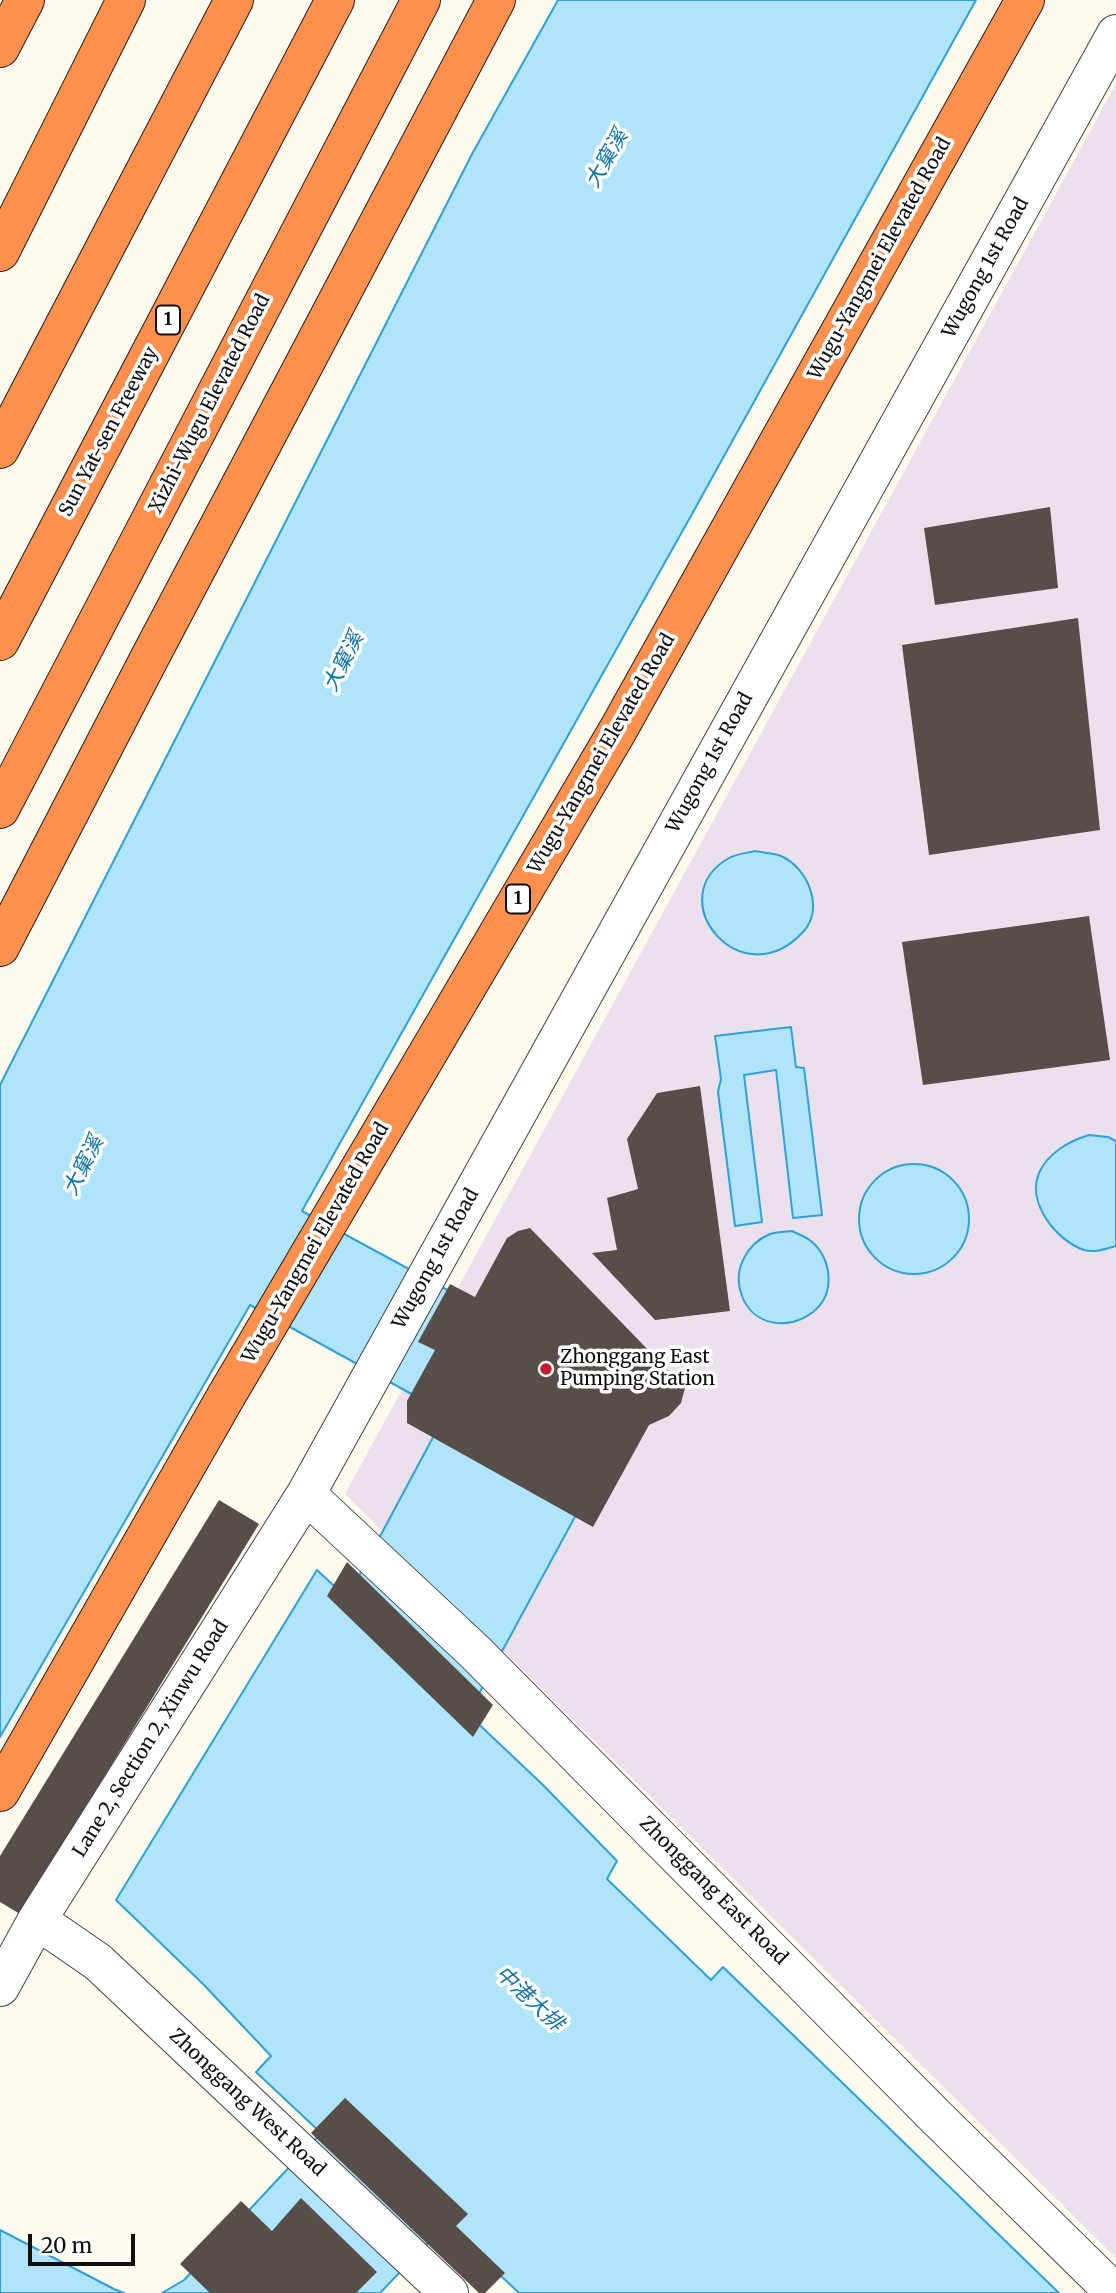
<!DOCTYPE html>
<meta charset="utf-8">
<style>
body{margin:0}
#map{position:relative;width:1116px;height:2293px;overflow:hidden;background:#fffaee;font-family:Merriweather,serif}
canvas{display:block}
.scale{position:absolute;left:28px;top:2234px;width:107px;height:32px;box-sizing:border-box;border:4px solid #0e0e0e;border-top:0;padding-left:9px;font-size:21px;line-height:24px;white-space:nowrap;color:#0e0e0e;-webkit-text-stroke:5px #fff;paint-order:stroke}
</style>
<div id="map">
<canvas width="1116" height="2293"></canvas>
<div class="scale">20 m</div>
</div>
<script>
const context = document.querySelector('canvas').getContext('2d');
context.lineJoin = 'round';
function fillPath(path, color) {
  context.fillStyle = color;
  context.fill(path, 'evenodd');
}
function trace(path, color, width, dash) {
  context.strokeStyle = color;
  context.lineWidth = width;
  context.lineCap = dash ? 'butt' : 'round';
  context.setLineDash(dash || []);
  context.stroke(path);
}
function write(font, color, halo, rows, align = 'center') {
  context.font = font + ' Merriweather,"Noto Sans TC",serif';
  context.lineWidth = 7;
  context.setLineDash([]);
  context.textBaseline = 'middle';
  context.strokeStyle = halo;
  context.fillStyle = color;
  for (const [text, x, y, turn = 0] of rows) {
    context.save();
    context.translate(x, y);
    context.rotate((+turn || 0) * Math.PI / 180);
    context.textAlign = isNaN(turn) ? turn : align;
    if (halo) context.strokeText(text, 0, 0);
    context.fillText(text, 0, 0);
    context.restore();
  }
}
fillPath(new Path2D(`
 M1116,84V2258L345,1494Z`), '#ebe1ed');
const water = new Path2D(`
 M558,0H976L692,514L302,1211L641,1395L468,1714L543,1785L617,1861L607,1879L711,1980L723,1967L1059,2293H519L446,2224L380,2293H162L184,2280L321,2133L256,2072L271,2056L204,1985L116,1900L317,1570L347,1598L446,1413L250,1305L0,1737V1085L472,154Z
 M755,851C763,853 774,853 781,856C808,868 825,909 803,932C741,999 659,898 729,858C736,854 747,853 755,851Z
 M791,1027L796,1067L804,1068L822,1215L793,1218L776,1070L744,1075L762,1222L735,1226L718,1092L721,1079L715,1036Z
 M1089,1135L1108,1137L1116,1141V1246C1106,1249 1095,1253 1084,1250C1057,1241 1026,1203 1039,1173C1048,1153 1069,1141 1089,1135Z
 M859 1219a55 55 0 1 1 110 0a55 55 0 1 1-110 0Z
 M792,1231C798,1234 806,1237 811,1241C832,1258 836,1294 813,1312C789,1331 753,1326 742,1296C732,1271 746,1244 770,1234C776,1232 785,1232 792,1231Z
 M0,2230L114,2289L124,2293H0Z`);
fillPath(water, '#afe4fb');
trace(water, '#30a1d7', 2);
fillPath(new Path2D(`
 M1050,507L1058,588L935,605L924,528Z
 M1078,618L1100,830L929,855L902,645Z
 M1089,916L1110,1060L923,1085L902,942Z
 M700,1086L730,1311L655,1320L592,1253L617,1250L607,1198L638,1189L627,1139L657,1093Z
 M530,1228L685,1388L681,1403L669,1416L649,1425L593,1527L407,1423V1401L435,1350L418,1342L450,1284L475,1297L507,1238L518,1231Z
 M219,1500L259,1524L20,1914L0,1902V1856Z
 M347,1562L493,1705L473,1737L327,1596Z
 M345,2098L468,2214L456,2226L505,2273L485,2293H479L311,2133Z
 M301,2198L377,2272L356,2293H210L180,2264L241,2201L272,2231Z`), '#574e49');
const minor = new Path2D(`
 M306,1494L475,1652L934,2115L1115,2293
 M37,1920L98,1962L449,2293
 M0,1987L37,1920L306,1494L1116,34`);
const motorway = new Path2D(`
 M0,48L25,0
 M0,252L126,0
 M0,449L234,0
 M0,641L335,0
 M0,809L421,0
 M0,947L149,659L496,0
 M0,1792L225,1398L618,730L1025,0`);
trace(minor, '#414141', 40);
trace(motorway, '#1f1f1f', 40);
trace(minor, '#fff', 38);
trace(motorway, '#ff904d', 38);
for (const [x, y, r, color] of [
 [546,1369,7,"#c81b31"]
]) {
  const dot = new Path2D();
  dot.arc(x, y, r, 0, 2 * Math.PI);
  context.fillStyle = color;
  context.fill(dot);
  trace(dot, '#fff', 2.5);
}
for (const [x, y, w] of [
 [168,320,24],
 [518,899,24]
]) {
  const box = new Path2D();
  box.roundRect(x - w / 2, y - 14.5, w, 29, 5);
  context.fillStyle = '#fff';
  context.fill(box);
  trace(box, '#0e0e0e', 2);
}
write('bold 18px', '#0e0e0e', null, [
 ["1",168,320],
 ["1",518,899]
]);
write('19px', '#0e0e0e', '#fff', [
 ["Wugu-Yangmei Elevated Road",880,259,-61],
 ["Wugong 1st Road",986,268,-61],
 ["Xizhi-Wugu Elevated Road",210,404,-63],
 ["Sun Yat-sen Freeway",109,432,-62],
 ["Wugu-Yangmei Elevated Road",602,754,-60],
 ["Wugong 1st Road",710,763,-61],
 ["Wugu-Yangmei Elevated Road",316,1243,-60],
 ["Wugong 1st Road",436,1259,-61],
 ["Lane 2, Section 2, Xinwu Road",151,1739,-58],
 ["Zhonggang East Road",713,1891,45],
 ["Zhonggang West Road",247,2103,43]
]);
write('19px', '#0e0e0e', '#fff', [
 ["Zhonggang East",560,1358],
 ["Pumping Station",560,1380]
], 'left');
write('italic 21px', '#0d71a9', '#fff', [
 ["大窠溪",607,159,-60],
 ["大窠溪",344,662,-63],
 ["大窠溪",84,1166,-63],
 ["中港大排",529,1999,43]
]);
</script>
